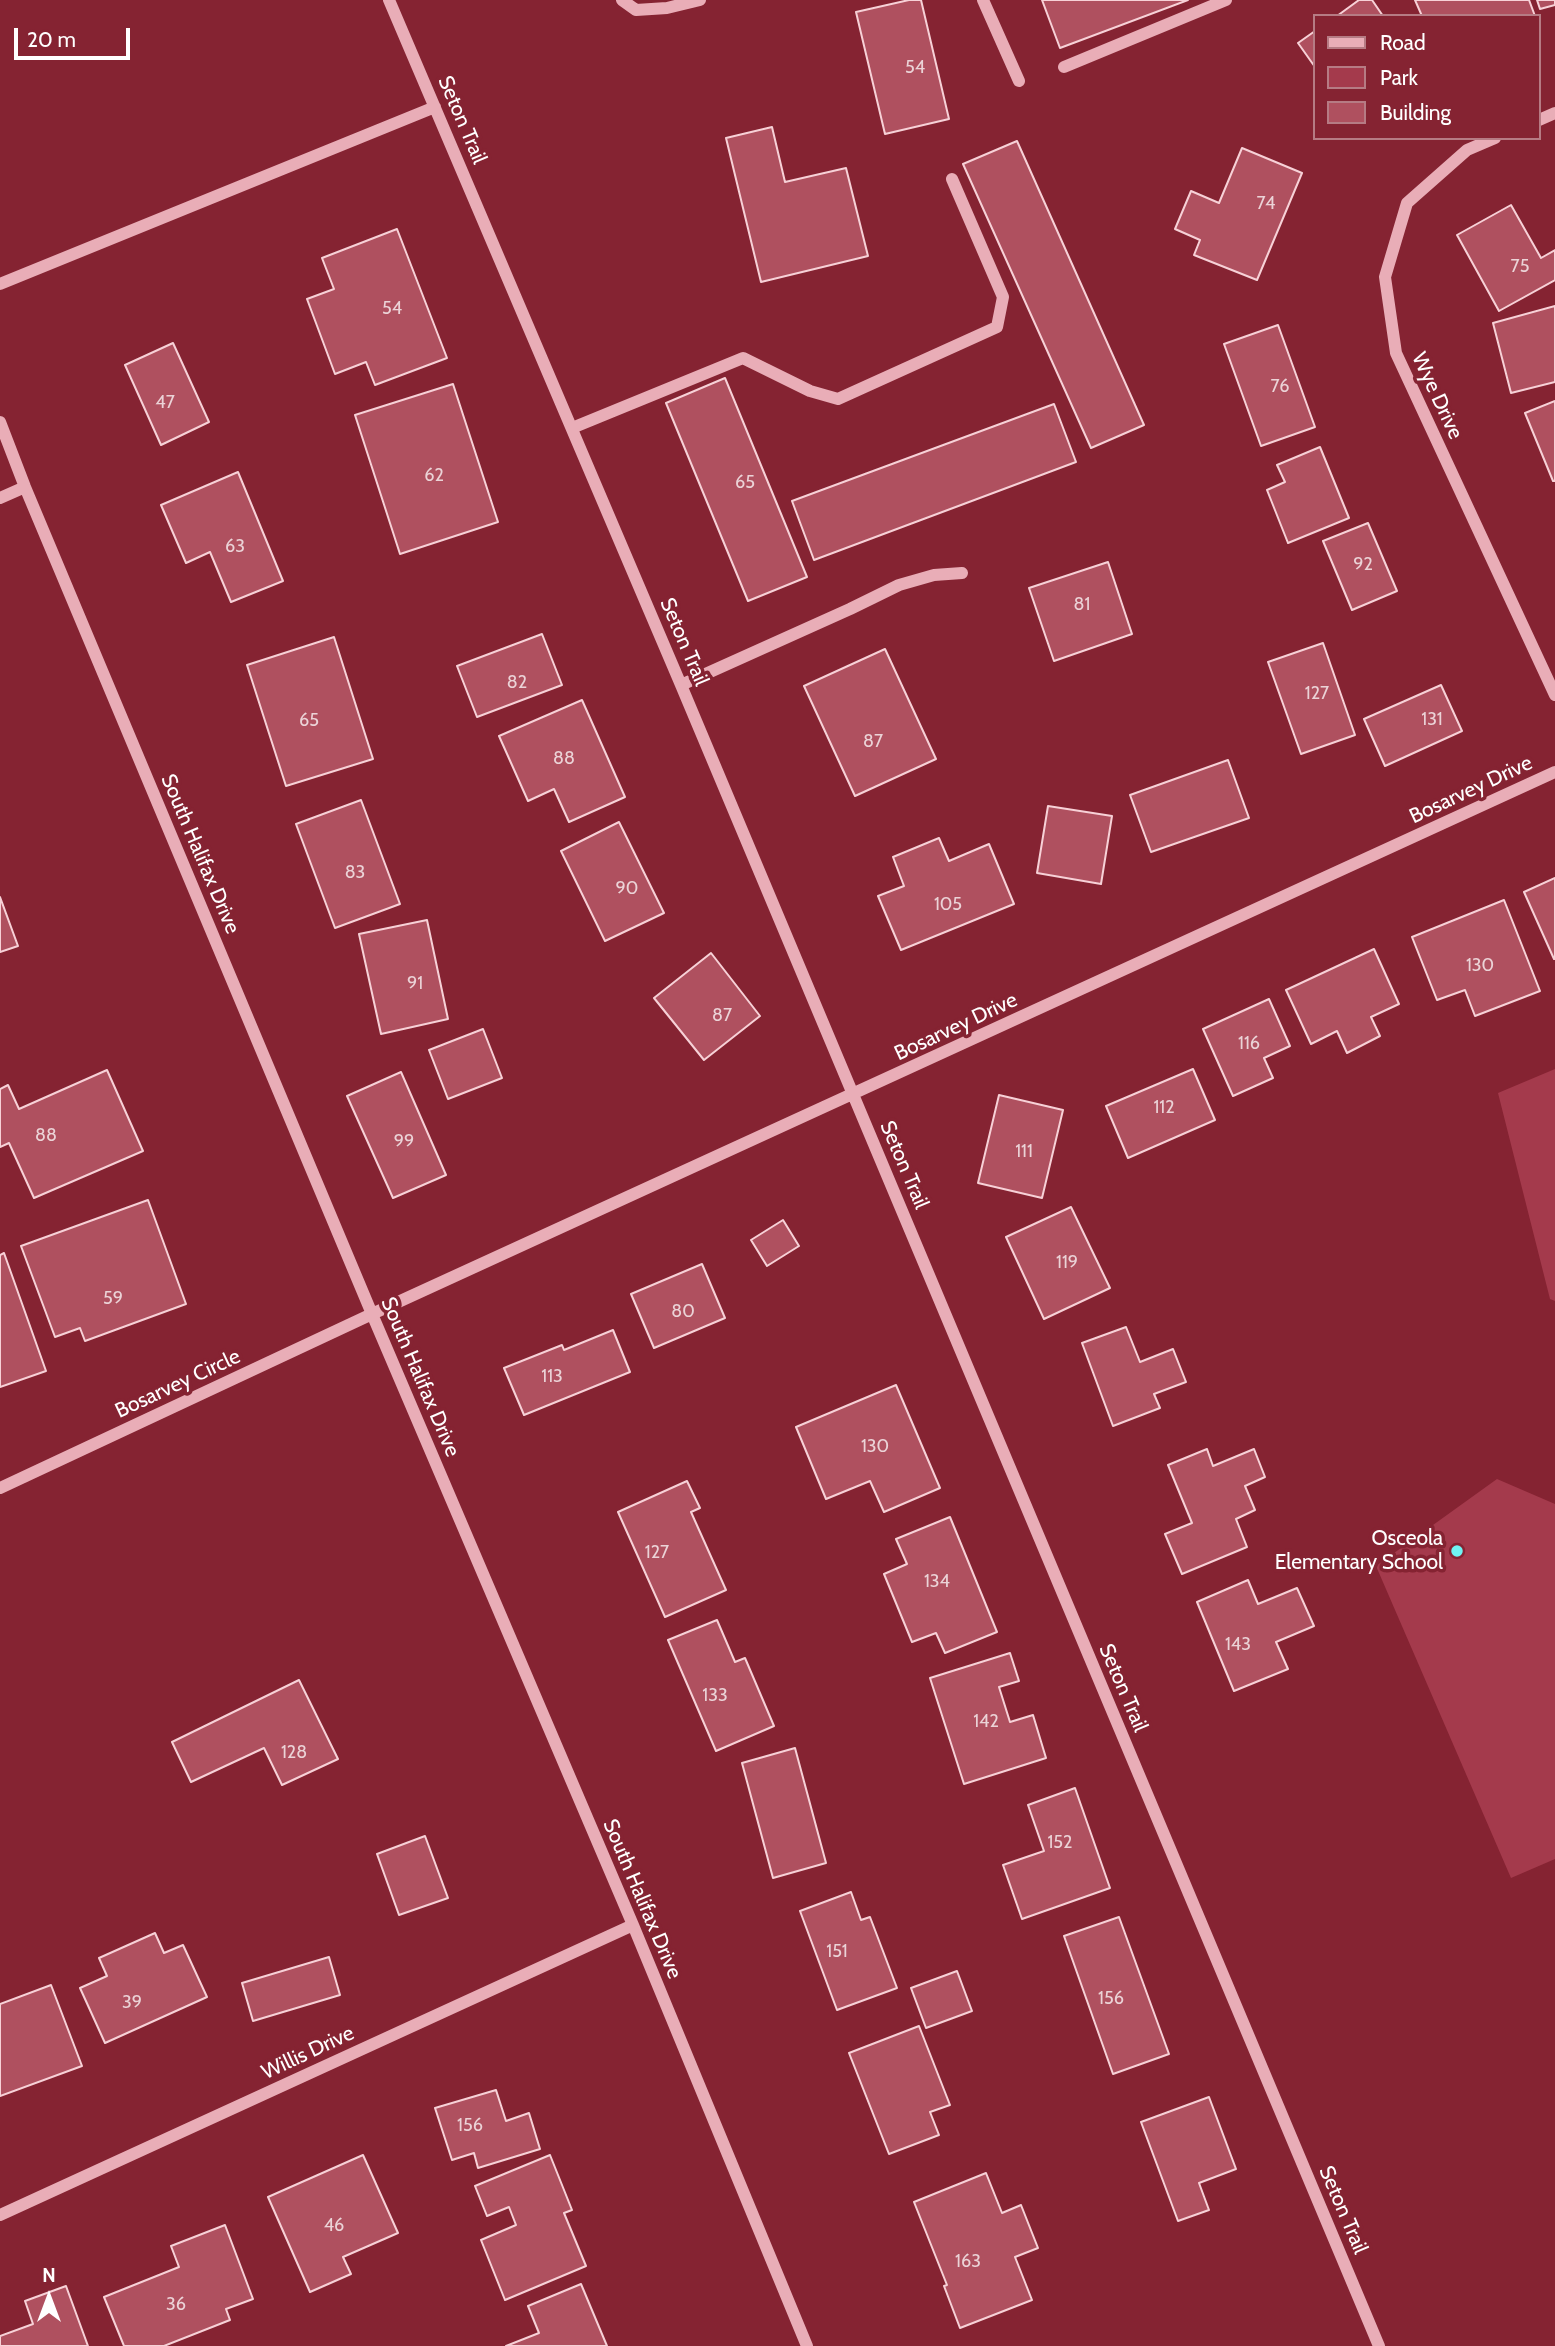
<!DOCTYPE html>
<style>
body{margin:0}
#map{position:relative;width:1555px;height:2346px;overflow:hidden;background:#852332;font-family:Cabin,sans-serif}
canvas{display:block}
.legend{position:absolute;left:1313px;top:14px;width:228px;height:126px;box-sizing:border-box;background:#852332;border:2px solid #b67b84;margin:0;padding:9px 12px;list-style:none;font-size:21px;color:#fff}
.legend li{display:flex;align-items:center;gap:14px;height:35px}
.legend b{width:35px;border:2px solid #b67b84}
.north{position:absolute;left:14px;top:2262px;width:70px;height:70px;-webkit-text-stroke:5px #852332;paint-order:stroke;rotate:0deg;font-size:19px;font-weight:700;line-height:28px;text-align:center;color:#fff}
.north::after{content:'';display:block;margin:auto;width:24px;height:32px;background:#fff;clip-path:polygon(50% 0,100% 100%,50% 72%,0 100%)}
.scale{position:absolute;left:14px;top:28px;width:116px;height:32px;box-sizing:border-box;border:4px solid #fff;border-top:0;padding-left:9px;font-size:21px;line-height:24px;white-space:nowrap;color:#fff;-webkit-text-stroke:5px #852332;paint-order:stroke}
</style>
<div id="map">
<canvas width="1555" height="2346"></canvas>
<ul class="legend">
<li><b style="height:9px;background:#e9adb7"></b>Road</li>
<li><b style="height:19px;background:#a43a4c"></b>Park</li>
<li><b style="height:19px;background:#af505f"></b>Building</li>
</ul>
<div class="north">N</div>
<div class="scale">20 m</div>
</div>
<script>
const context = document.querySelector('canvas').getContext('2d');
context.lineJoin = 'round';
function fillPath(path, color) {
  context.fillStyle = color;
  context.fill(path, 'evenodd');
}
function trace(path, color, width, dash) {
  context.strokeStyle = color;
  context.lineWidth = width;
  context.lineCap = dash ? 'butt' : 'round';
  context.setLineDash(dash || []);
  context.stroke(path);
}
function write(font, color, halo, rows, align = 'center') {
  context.font = font + ' Cabin,sans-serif';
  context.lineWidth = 7;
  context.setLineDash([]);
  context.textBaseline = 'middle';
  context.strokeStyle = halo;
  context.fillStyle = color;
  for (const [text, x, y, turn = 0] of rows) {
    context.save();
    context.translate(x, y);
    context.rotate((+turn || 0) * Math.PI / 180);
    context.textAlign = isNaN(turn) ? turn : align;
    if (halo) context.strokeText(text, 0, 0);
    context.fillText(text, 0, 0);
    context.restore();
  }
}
fillPath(new Path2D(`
 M1555,1069V1301L1550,1299L1498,1093Z
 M1497,1479L1555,1504V1859L1511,1878L1376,1566Z`), '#a43a4c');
const building = new Path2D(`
 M909,0H921L949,119L885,134L856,12Z
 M1042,0H1188L1060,48Z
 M1359,0H1372L1383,16H1337Z
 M1415,0H1529L1535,16H1422Z
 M1537,0H1555V5L1540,9Z
 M1315,31V67L1298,43Z
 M772,127L785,182L846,168L868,256L761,282L726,138Z
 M1017,141L1144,425L1091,448L963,164Z
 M1242,148L1302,173L1257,280L1194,255L1200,240L1175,229L1191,191L1219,203Z
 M1511,205L1541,258L1555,250V280L1499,311L1457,235Z
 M397,229L447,358L375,385L366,362L335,374L307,299L334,289L322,258Z
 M1555,306V382L1511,393L1493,323Z
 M1278,325L1315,427L1261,446L1224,344Z
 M173,343L209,422L161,445L125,365Z
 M725,378L807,577L748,601L666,403Z
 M453,384L498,522L400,554L355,415Z
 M1555,401V481H1553L1525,413Z
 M1054,404L1076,462L814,560L792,501Z
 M1320,447L1349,518L1288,543L1267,490L1285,482L1277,465Z
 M238,472L283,581L231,602L210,552L186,563L161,505Z
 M1368,523L1397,591L1352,610L1323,541Z
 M1108,562L1132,634L1054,661L1029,588Z
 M542,634L562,685L477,717L457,666Z
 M334,637L373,759L286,786L247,665Z
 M1323,643L1355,735L1301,754L1268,662Z
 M885,649L936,759L855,796L804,686Z
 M1441,685L1462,731L1385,766L1364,719Z
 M582,700L625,797L569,822L554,789L528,801L499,736Z
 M1228,760L1249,818L1151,852L1130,795Z
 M361,800L400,904L335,928L296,824Z
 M1048,806L1112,816L1101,884L1037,873Z
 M619,822L664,913L605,941L561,851Z
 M939,838L949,861L989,844L1014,904L901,950L878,896L904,886L893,857Z
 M1555,878V959H1554L1524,892Z
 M0,897L18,946L0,952Z
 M1504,900L1540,991L1475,1016L1465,990L1437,1000L1412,937Z
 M427,920L448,1019L381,1034L359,934Z
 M1374,949L1399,1004L1371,1017L1380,1036L1347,1053L1337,1031L1311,1044L1286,990Z
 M711,953L760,1016L704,1060L654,998Z
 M1269,999L1290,1046L1264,1058L1273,1078L1233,1096L1203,1029Z
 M483,1029L502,1078L448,1099L429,1050Z
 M1193,1069L1215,1120L1128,1158L1106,1106Z
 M107,1070L143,1151L34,1198L9,1143L0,1147V1089L8,1085L19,1109Z
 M401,1072L446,1175L393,1198L347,1096Z
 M999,1095L1063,1110L1042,1198L978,1183Z
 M148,1200L186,1304L85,1341L80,1328L55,1337L21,1246Z
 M1071,1207L1110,1288L1044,1319L1006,1237Z
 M783,1220L799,1246L767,1266L751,1240Z
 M4,1253L46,1371L0,1387V1255Z
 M702,1264L725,1318L654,1348L631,1294Z
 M1126,1327L1140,1362L1173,1349L1186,1382L1154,1394L1160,1408L1113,1426L1082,1343Z
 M613,1330L630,1372L524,1415L504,1368L562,1345L564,1350Z
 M896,1385L940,1488L884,1512L870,1481L826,1499L796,1427Z
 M1207,1449L1213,1466L1254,1449L1265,1477L1245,1486L1255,1510L1236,1519L1247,1547L1182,1574L1165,1534L1192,1523L1168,1465Z
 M687,1481L700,1508L691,1512L726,1590L665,1617L618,1512Z
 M950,1517L997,1632L945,1653L936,1633L912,1642L884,1574L907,1564L896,1539Z
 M1248,1580L1258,1604L1297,1588L1314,1626L1276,1642L1288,1669L1234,1691L1197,1602Z
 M717,1620L735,1662L745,1658L774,1726L716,1751L668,1640Z
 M1010,1653L1019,1681L999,1687L1010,1722L1033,1715L1046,1758L964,1784L930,1678Z
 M299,1680L338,1759L282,1785L264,1748L191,1782L172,1742Z
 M795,1748L826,1863L773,1878L742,1763Z
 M1075,1788L1110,1888L1022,1919L1003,1865L1044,1851L1028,1805Z
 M425,1836L448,1898L399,1915L377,1854Z
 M851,1892L861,1920L870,1917L897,1988L837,2010L800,1911Z
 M1119,1917L1169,2054L1113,2074L1064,1936Z
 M155,1933L164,1953L183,1945L207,1997L105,2043L80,1988L107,1976L99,1958Z
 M329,1957L340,1995L253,2021L242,1983Z
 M957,1971L972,2011L926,2028L911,1988Z
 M51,1985L82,2066L0,2096V2004Z
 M919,2026L950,2105L930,2112L939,2135L889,2154L849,2053Z
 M496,2090L506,2121L529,2113L540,2149L478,2168L474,2153L452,2160L435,2108Z
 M1209,2097L1236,2169L1199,2183L1209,2210L1178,2221L1141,2122Z
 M363,2155L398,2233L343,2257L351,2274L310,2292L268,2197Z
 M550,2155L572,2210L564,2213L586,2266L505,2300L481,2240L516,2225L509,2207L487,2216L475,2186Z
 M986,2173L1002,2213L1021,2205L1038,2248L1015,2257L1032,2300L960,2328L944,2286L947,2285L914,2202Z
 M225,2225L253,2299L226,2309L230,2320L164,2346H124L104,2297L179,2267L171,2246Z
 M581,2284L607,2346H506L539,2333L528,2306Z
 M66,2286L88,2346H0V2336L33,2324L25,2301Z`);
fillPath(building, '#af505f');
trace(building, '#f7d1d7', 2);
trace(new Path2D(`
 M389,0L681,685L1379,2346
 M622,0L636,10L667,8L700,0
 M983,0L1019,81
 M1064,67L1226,0
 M1539,120L1555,113
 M1495,138L1467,150L1407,203L1385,277L1396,353L1555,695
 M0,284L435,107
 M0,422L25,487L372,1314L633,1925L807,2346
 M572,428L743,358L810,391L838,399L997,327L1003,297L952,179
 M0,498L25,487
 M681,685L850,609L899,585L934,575L962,573
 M0,1488L372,1314L1555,772
 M0,2215L633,1925`), '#e9adb7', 12);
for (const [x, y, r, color] of [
 [1457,1551,7,"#6ff4f3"]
]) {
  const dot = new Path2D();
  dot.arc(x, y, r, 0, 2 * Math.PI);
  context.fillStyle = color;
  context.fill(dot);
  trace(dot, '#852332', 2.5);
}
write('18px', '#ebd3d7', null, [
 ["54",915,68],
 ["74",1266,204],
 ["75",1520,267],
 ["54",392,309],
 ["76",1280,387],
 ["47",165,403],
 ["62",434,476],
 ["65",745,483],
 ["63",235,547],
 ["92",1363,565],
 ["81",1082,605],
 ["82",517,683],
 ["127",1317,694],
 ["131",1432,720],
 ["65",309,721],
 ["87",873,742],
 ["88",564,759],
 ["83",355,873],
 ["90",627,889],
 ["105",948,905],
 ["130",1480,966],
 ["91",415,984],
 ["87",722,1016],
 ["116",1249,1044],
 ["112",1164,1108],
 ["88",46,1136],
 ["99",404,1142],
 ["111",1024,1152],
 ["119",1067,1263],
 ["59",113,1299],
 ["80",683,1312],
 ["113",552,1377],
 ["130",875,1447],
 ["127",657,1553],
 ["134",937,1582],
 ["143",1238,1645],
 ["133",715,1696],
 ["142",986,1722],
 ["128",294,1753],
 ["152",1060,1843],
 ["151",837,1952],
 ["156",1111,1999],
 ["39",132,2003],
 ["156",470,2126],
 ["46",334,2226],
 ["163",968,2262],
 ["36",176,2305]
]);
write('21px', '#fff', '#852332', [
 ["Seton Trail",462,120,67],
 ["Wye Drive",1437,396,65],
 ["Seton Trail",684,642,67],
 ["Bosarvey Drive",1471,790,-25],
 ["South Halifax Drive",200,854,67],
 ["Bosarvey Drive",956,1027,-25],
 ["Seton Trail",904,1165,67],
 ["South Halifax Drive",420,1377,67],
 ["Bosarvey Circle",178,1384,-25],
 ["Seton Trail",1123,1688,67],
 ["South Halifax Drive",642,1899,67],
 ["Willis Drive",308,2053,-25],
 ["Seton Trail",1343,2210,67]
]);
write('21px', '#fff', '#852332', [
 ["Osceola",1443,1539],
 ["Elementary School",1443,1563]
], 'right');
</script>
